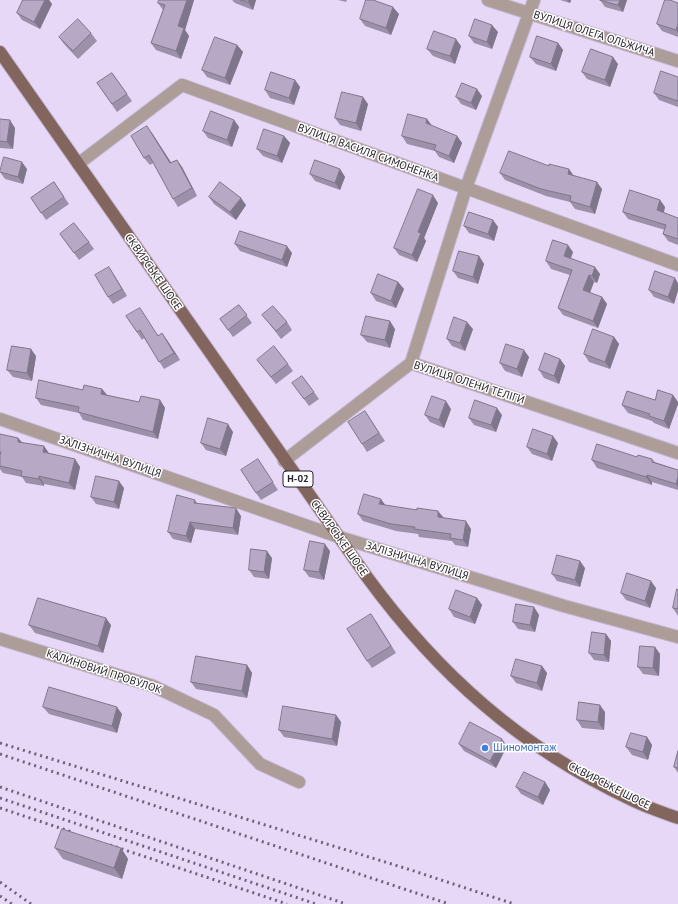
<!DOCTYPE html>
<meta charset="utf-8">
<style>
body{margin:0}
canvas{display:block;background:#e7d8f8}
</style>
<canvas width="678" height="904"></canvas>
<script>
const context = document.querySelector('canvas').getContext('2d');
context.lineJoin = 'round';
function trace(path, color, width, dash) {
  context.strokeStyle = color;
  context.lineWidth = width;
  context.lineCap = dash ? 'butt' : 'round';
  context.setLineDash(dash || []);
  context.stroke(path);
}
function fillPath(path, color) {
  context.fillStyle = color;
  context.fill(path, 'evenodd');
}
function write(font, color, halo, rows, align = 'center') {
  context.font = font + ' "PT Sans",sans-serif';
  context.lineWidth = 3;
  context.setLineDash([]);
  context.textBaseline = 'middle';
  context.strokeStyle = halo;
  context.fillStyle = color;
  for (const [text, x, y, turn = 0] of rows) {
    context.save();
    context.translate(x, y);
    context.rotate((+turn || 0) * Math.PI / 180);
    context.textAlign = isNaN(turn) ? turn : align;
    if (halo) context.strokeText(text, 0, 0);
    context.fillText(text, 0, 0);
    context.restore();
  }
}
const minor = new Path2D(`
 M488,0L678,61
 M411,363L466,188L534,0
 M0,419L339,537L564,606L678,637
 M284,461L411,363L678,453
 M0,639L153,686L214,715L260,764L299,782`);
const tertiary = new Path2D(`
 M78,164L182,85L678,265`);
const primary = new Path2D(`
 M0,52L367,577C438,674 521,748 630,799C645,807 662,812 678,818`);
trace(minor, '#c4b7d3', 14);
trace(tertiary, '#c4b7d3', 14);
trace(primary, '#c4b7d3', 14);
trace(minor, '#ad9d98', 12);
trace(tertiary, '#ad9d98', 12);
trace(primary, '#82665d', 12);
trace(new Path2D(`
 M0,743L411,870L514,904
 M0,754L449,904
 M0,787L346,904
 M0,798L316,904
 M0,808L72,832
 M110,845L287,904
 M0,882L31,904
 M0,896L12,904`), '#6b6375', 3, [2, 4]);
fillPath(new Path2D(`
 M23,0H49L52,4L40,29L22,20L17,13Z
 M194,0L185,30L189,36L181,59L156,50L151,43L163,10L158,3Z
 M232,0H256L253,10L235,3Z
 M338,0H347L346,2Z
 M560,0H571L570,3Z
 M600,0H627L623,12L605,7Z
 M678,3V37L662,31L657,24Z
 M399,14L391,35L365,26L360,19Z
 M498,32L492,49L474,43L469,36Z
 M91,33L97,41L78,59L64,44L59,37Z
 M558,43L563,50L556,71L536,64L530,57Z
 M237,45L243,52L230,85L207,77L202,70Z
 M461,46L455,64L433,56L427,49Z
 M618,64L610,87L587,79L582,72Z
 M112,73L132,101L117,112L97,83Z
 M678,77V107L659,100L654,93Z
 M295,80L300,87L294,105L270,98L265,90Z
 M482,96L476,110L461,104L456,97Z
 M368,104L361,131L340,125L335,118Z
 M0,119L15,128L13,149L0,148Z
 M427,119L432,126L457,136L462,143L454,163L439,157L435,151L407,144L402,136Z
 M234,120L239,127L232,147L208,138L203,131Z
 M152,133L171,163L177,160L182,167L197,196L178,207L173,199L153,163L150,165L144,158Z
 M284,136L290,143L282,163L263,156L257,149Z
 M27,169L23,184L5,179L0,172Z
 M340,169L345,177L340,190L315,181L310,174Z
 M500,173L573,175L602,189L595,214L575,209L570,202L546,196L505,180Z
 M54,182L69,204L46,220L31,198Z
 M209,197L246,205L236,220L214,204Z
 M660,200L665,207L664,213L678,218V245L668,241L663,234L665,230L628,219L623,212Z
 M438,203L424,238L426,241L417,262L399,255L394,248Z
 M493,220L498,227L494,241L469,233L464,226Z
 M60,234L89,242L94,249L79,260Z
 M235,244L292,253L287,267L240,251Z
 M573,252L571,258L600,274L597,283L594,282L590,293L602,297L607,304L598,328L563,315L558,308L570,275L551,269L546,261Z
 M479,256L484,264L478,284L458,278L453,271Z
 M655,271L674,304L654,297L649,290Z
 M114,275L127,296L113,304L108,297Z
 M398,282L404,289L396,308L376,301L371,293Z
 M239,305L252,323L233,337L220,319Z
 M262,315L287,322L292,330L281,339L268,322Z
 M126,316L167,340L180,360L164,369L144,338L142,340Z
 M395,329L390,348L367,342L361,335Z
 M473,329L465,351L452,346L447,339Z
 M614,337L619,344L610,369L589,362L584,354Z
 M36,356L32,381L13,377L7,370Z
 M529,357L522,377L505,371L500,363Z
 M560,359L565,366L559,384L544,378L539,370Z
 M257,360L288,364L293,371L276,384Z
 M292,383L314,392L319,399L309,406Z
 M102,389L107,395L139,402L160,400L165,408L158,439L83,420L79,413L41,405L36,398L83,390Z
 M673,395L678,402V404L669,429L654,423L652,421L628,413L622,405L655,400Z
 M451,409L444,428L430,422L425,415Z
 M365,411L385,441L367,452L362,444Z
 M502,415L496,432L474,425L469,418Z
 M233,432L226,456L206,450L201,443Z
 M0,434L18,438L22,442L49,454L75,459L80,467L75,490L44,484V486L26,483L22,477L3,473L0,469Z
 M558,443L552,461L532,454L527,447Z
 M637,457L652,459L655,462L678,470V490L652,482V485L597,468L592,460Z
 M258,459L278,490L261,500L256,493Z
 M124,488L119,509L96,504L91,497Z
 M195,500L198,504L241,516L238,535L195,529L191,543L173,539L168,532Z
 M385,505L444,518L471,529L468,547L455,545L452,541L419,537L418,534L396,531L363,521L358,514Z
 M330,551L324,580L309,577L304,570Z
 M272,558L269,579L254,577L249,570Z
 M585,568L580,587L557,581L552,574Z
 M656,588L650,608L626,600L621,593Z
 M678,590V616L673,608Z
 M477,598L482,605L475,624L454,617L449,609Z
 M534,607L539,615L535,632L518,629L513,622Z
 M376,621L396,653L372,668L367,661Z
 M29,625H111L103,653L35,633Z
 M606,634L611,641L609,662L594,660L589,653Z
 M655,647L660,654L659,676L643,674L638,667Z
 M247,665L252,673L247,698L196,689L191,682Z
 M542,666L547,673L542,691L516,683L511,676Z
 M43,707L122,714L117,733L49,714Z
 M605,712L604,730L582,728L577,720Z
 M336,715L341,722L337,746L284,737L279,730Z
 M647,737L652,745L648,760L632,755L626,747Z
 M459,744L507,746L496,768L464,751Z
 M678,751V773L674,767Z
 M545,782L550,790L543,805L521,794L516,787Z
 M55,848H121L128,859L122,879L63,859Z`), '#9d90aa');
fillPath(new Path2D(`
 M45,0H49L52,4L40,29L34,22Z
 M187,0H194L185,30L189,36L181,59L176,51L178,26Z
 M249,0H256L253,10L248,2Z
 M567,0H571L570,3Z
 M620,0H627L623,12L618,5Z
 M393,7L399,14L391,35L386,28Z
 M678,24V33L676,30Z
 M492,25L498,32L492,49L487,42Z
 M456,39L461,46L455,64L450,56Z
 M558,43L563,50L556,71L551,64Z
 M237,45L243,52L230,85L225,78Z
 M613,57L618,64L610,87L605,80Z
 M295,80L300,87L294,105L289,98Z
 M477,89L482,96L476,110L471,103Z
 M363,97L368,104L361,131L356,123Z
 M427,119L432,126L426,123Z
 M10,120L15,128L13,149L7,142Z
 M234,120L239,127L232,147L227,140Z
 M147,126L152,133L176,170L170,163Z
 M284,136L290,143L282,163L277,156Z
 M457,136L462,143L454,163L449,156Z
 M177,160L182,167L197,196L192,188Z
 M22,162L27,169L23,184L18,177Z
 M340,169L345,177L340,190L335,183Z
 M569,169L574,176L568,174Z
 M597,182L602,189L595,214L590,207Z
 M433,195L438,203L424,238L426,241L417,262L412,255L418,232Z
 M241,198L246,205L236,220L230,212Z
 M660,200L665,207L662,218L657,210Z
 M493,220L498,227L494,241L488,234Z
 M568,245L573,252L569,263L564,256Z
 M287,246L292,253L287,267L282,260Z
 M479,256L484,264L478,284L473,277Z
 M109,267L114,275L127,296L122,289Z
 M595,267L600,274L597,283L592,276Z
 M589,275L594,282L588,297L583,290Z
 M675,278L678,283V291L674,304L668,297Z
 M398,282L404,289L396,308L391,301Z
 M602,297L607,304L598,328L593,321Z
 M390,321L395,329L390,348L385,340Z
 M467,322L473,329L465,351L460,343Z
 M162,333L167,340L180,360L174,353Z
 M614,337L619,344L610,369L605,362Z
 M31,349L36,356L32,381L27,373Z
 M524,350L529,357L522,377L517,369Z
 M560,359L565,366L559,384L554,376Z
 M102,389L108,396L101,394Z
 M673,395L678,402V404L669,429L664,421Z
 M160,400L165,408L158,439L153,432Z
 M446,401L451,409L444,428L439,420Z
 M497,408L502,415L496,432L491,425Z
 M228,424L233,432L226,456L220,449Z
 M553,436L558,443L552,461L547,454Z
 M18,438L24,445L18,442Z
 M44,446L49,453L43,452Z
 M75,459L80,467L75,490L69,483Z
 M647,475L652,482V485L646,477Z
 M39,476L44,484V486L39,479Z
 M678,477V487L676,484Z
 M119,481L124,488L119,509L114,502Z
 M381,499L386,506L379,504Z
 M236,508L241,516L238,535L233,528Z
 M438,511L444,518L438,517Z
 M466,521L471,529L468,547L463,540Z
 M190,522L195,529L191,543L186,536Z
 M325,544L330,551L324,580L319,572Z
 M267,551L272,558L269,579L264,572Z
 M580,561L585,568L580,587L575,580Z
 M651,581L656,588L650,608L645,601Z
 M477,598L482,605L475,624L470,617Z
 M534,607L539,615L535,632L530,625Z
 M106,618L111,625L103,653L98,646Z
 M606,634L611,641L609,662L604,655Z
 M655,647L660,654L659,676L653,668Z
 M247,665L252,673L247,698L242,691Z
 M542,666L547,673L542,691L537,683Z
 M600,705L605,712L604,730L598,722Z
 M117,707L122,714L117,733L112,726Z
 M336,715L341,722L337,746L332,739Z
 M647,737L652,745L648,760L643,752Z
 M502,739L507,746L496,768L490,761Z
 M545,782L550,790L543,805L538,797Z
 M121,848L128,859L122,879L114,868Z`), '#80768b');
const building = new Path2D(`
 M23,0H45L34,22L17,13Z
 M159,0H187L178,26L184,28L176,51L151,43L165,5L158,3Z
 M241,0H249L248,2Z
 M366,0H373L393,7L386,28L360,19Z
 M600,0H620L618,5Z
 M665,0H670L678,3V24L676,30L657,24Z
 M78,19L91,33L73,51L59,37Z
 M475,19L492,25L487,42L469,36Z
 M434,31L456,39L450,56L427,49Z
 M537,36L558,43L551,64L530,57Z
 M215,37L237,45L225,78L202,70Z
 M591,49L613,57L605,80L582,72Z
 M661,71L678,77V101L654,93Z
 M271,72L295,80L289,98L265,90Z
 M112,73L127,94L112,104L97,83Z
 M462,83L477,89L471,103L456,97Z
 M342,92L363,97L356,123L335,118Z
 M211,111L234,120L227,140L203,131Z
 M408,114L427,119L426,123L457,136L449,156L434,150L436,145L402,136Z
 M0,119L10,120L7,142L0,141Z
 M147,126L170,163L177,160L192,188L173,199L149,155L144,158L131,136Z
 M264,129L284,136L277,156L257,149Z
 M509,151L549,166V164L569,169L568,174L597,182L590,207L570,201L571,196L541,189L500,173Z
 M4,157L22,162L18,177L0,172Z
 M315,160L340,169L335,183L310,174Z
 M54,182L64,197L41,213L31,198Z
 M220,182L241,198L230,212L209,197Z
 M418,189L433,195L418,232L421,233L412,255L394,248Z
 M630,190L660,200L657,210L678,218V239L663,234L666,225L623,212Z
 M469,212L493,220L488,234L464,226Z
 M74,223L89,242L74,253L60,234Z
 M240,231L287,246L282,260L235,244Z
 M553,240L568,245L564,256L595,267L592,276L589,275L583,290L602,297L593,321L558,308L572,270L546,261Z
 M459,251L479,256L473,277L453,271Z
 M109,267L122,289L108,297L95,275Z
 M655,271L675,278L668,297L649,290Z
 M378,274L398,282L391,301L371,293Z
 M239,305L247,315L228,330L220,319Z
 M273,306L287,322L276,331L262,315Z
 M140,308L158,336L162,333L174,353L159,362L140,330L137,332L126,316Z
 M366,316L390,321L385,340L361,335Z
 M454,317L467,322L460,343L447,339Z
 M593,329L614,337L605,362L584,354Z
 M506,344L524,350L517,369L500,363Z
 M12,346L31,349L27,373L7,370Z
 M274,346L288,364L271,377L257,360Z
 M545,353L560,359L554,376L539,370Z
 M302,376L314,392L304,399L292,383Z
 M39,380L83,390L84,385L102,389L101,394L139,402L141,396L160,400L153,432L78,412L79,407L36,398Z
 M658,390L673,395L664,421L649,416L650,414L622,405L627,391L655,400Z
 M432,396L446,401L439,420L425,415Z
 M475,400L497,408L491,425L469,418Z
 M365,411L379,433L362,444L348,422Z
 M208,418L228,424L220,449L201,443Z
 M533,429L553,436L547,454L527,447Z
 M0,434L18,438V442L44,446L43,452L75,459L69,483L39,476V479L21,476L22,471L0,466V455L1,452H0Z
 M597,444L637,457L638,455L652,459V462L678,470V477L676,484L647,475L646,477L592,460Z
 M258,459L273,482L256,493L241,470Z
 M96,476L119,481L114,502L91,497Z
 M364,494L381,499L379,504L417,510V508L438,511V517L466,521L463,540L450,538L451,534L414,529L415,527L391,524L358,514Z
 M177,495L195,500L194,503L236,508L233,528L190,522L186,536L168,532Z
 M310,541L325,544L319,572L304,570Z
 M251,549L267,551L264,572L249,570Z
 M557,555L580,561L575,580L552,574Z
 M627,573L651,581L645,601L621,593Z
 M677,589L678,590V609L673,608Z
 M456,590L477,598L470,617L449,609Z
 M38,598L106,618L98,646L29,625Z
 M516,604L534,607L530,625L513,622Z
 M371,614L391,646L367,661L347,629Z
 M592,632L606,634L604,655L589,653Z
 M640,646L655,647L653,668L638,667Z
 M196,656L247,665L242,691L191,682Z
 M516,659L542,666L537,683L511,676Z
 M49,687L117,707L112,726L43,707Z
 M579,702L600,705L598,722L577,720Z
 M283,706L336,715L332,739L279,730Z
 M470,722L502,739L490,761L459,744Z
 M631,733L647,737L643,752L626,747Z
 M678,751V768L674,767Z
 M524,772L545,782L538,797L516,787Z
 M62,829L121,848L114,868L55,848Z`);
fillPath(building, '#b7a8c6');
trace(building, '#80768b', 1);
for (const [x, y, r, color] of [
 [485,748,4,"#3f7fe0"]
]) {
  const dot = new Path2D();
  dot.arc(x, y, r, 0, 2 * Math.PI);
  context.fillStyle = color;
  context.fill(dot);
  trace(dot, '#fff', 1.5);
}
for (const [x, y, w] of [
 [298,479,30]
]) {
  const box = new Path2D();
  box.roundRect(x - w / 2, y - 8, w, 16, 3);
  context.fillStyle = '#fff';
  context.fill(box);
  trace(box, '#27222d', 1);
}
write('bold 10px', '#27222d', null, [
 ["Н-02",298,479]
]);
write('11px', '#27222d', '#fff', [
 ["ВУЛИЦЯ ОЛЕГА ОЛЬЖИЧА",594,34,18],
 ["ВУЛИЦЯ ВАСИЛЯ СИМОНЕНКА",368,153,20],
 ["СКВИРСЬКЕ ШОСЕ",153,272,55],
 ["ВУЛИЦЯ ОЛЕНИ ТЕЛІГИ",469,383,18],
 ["ЗАЛІЗНИЧНА ВУЛИЦЯ",110,457,19],
 ["СКВИРСЬКЕ ШОСЕ",339,538,55],
 ["ЗАЛІЗНИЧНА ВУЛИЦЯ",417,561,17],
 ["КАЛИНОВИЙ ПРОВУЛОК",104,672,18],
 ["СКВИРСЬКЕ ШОСЕ",609,786,27]
]);
write('11px', '#366cbe', '#fff', [
 ["Шиномонтаж",493,748]
], 'left');
</script>
